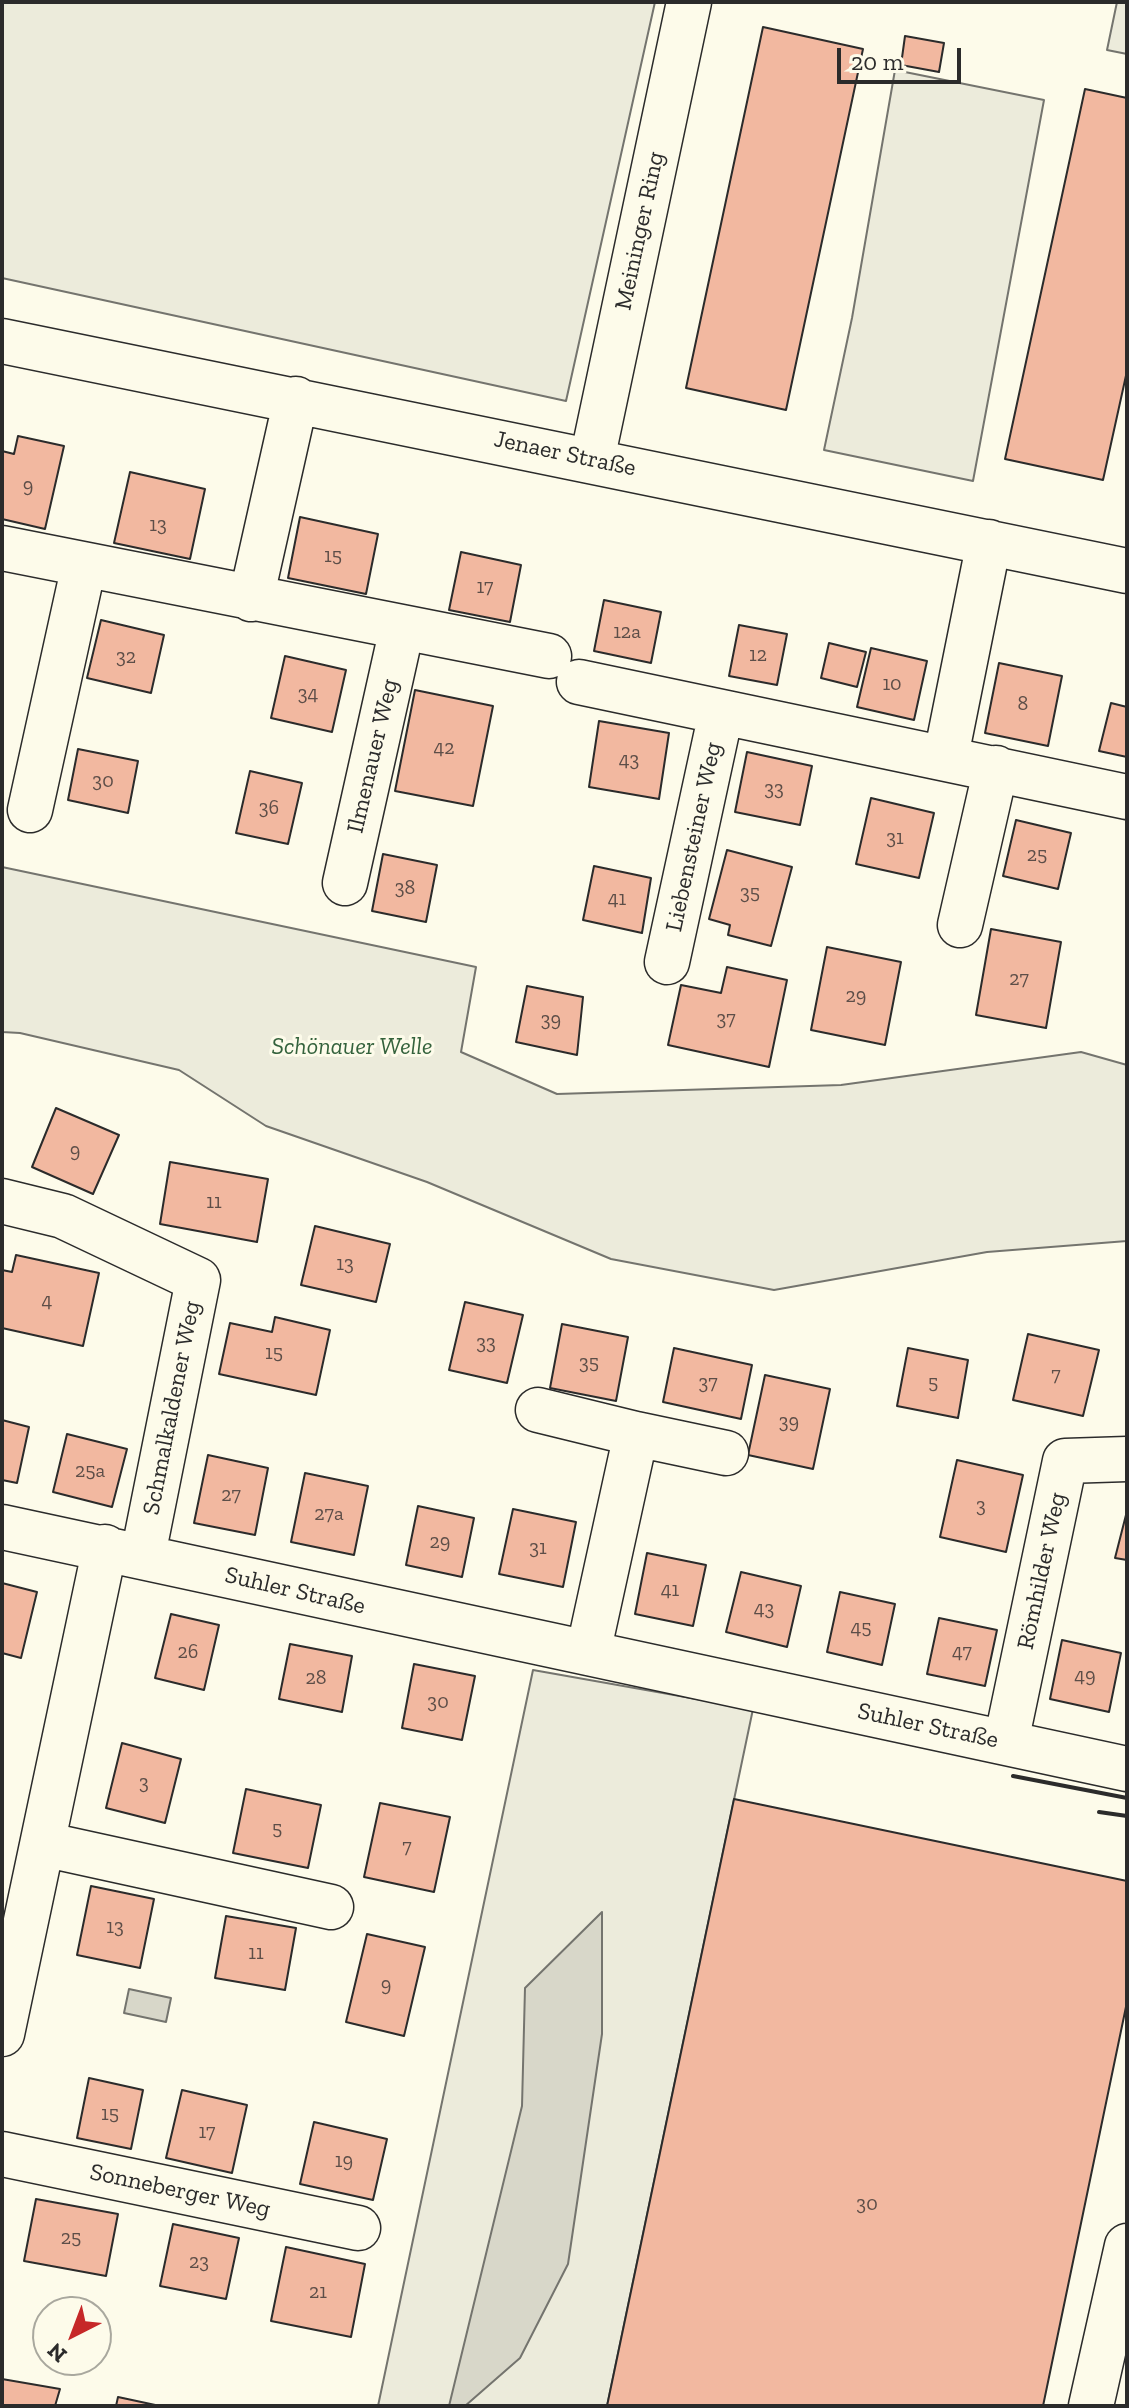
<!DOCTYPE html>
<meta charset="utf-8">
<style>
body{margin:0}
#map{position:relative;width:1129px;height:2408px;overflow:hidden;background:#fdfbea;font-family:"Zilla Slab",serif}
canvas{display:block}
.frame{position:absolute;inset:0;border:4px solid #2b2b2b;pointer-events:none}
.north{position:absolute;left:32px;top:2296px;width:80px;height:80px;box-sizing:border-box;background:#fdfbea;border:2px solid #a9a89e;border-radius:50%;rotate:222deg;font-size:22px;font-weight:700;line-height:32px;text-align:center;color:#2b2b2b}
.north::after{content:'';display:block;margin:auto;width:28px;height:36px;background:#c62828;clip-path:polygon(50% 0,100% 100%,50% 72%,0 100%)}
.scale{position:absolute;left:837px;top:48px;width:124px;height:36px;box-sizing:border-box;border:4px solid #2b2b2b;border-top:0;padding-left:10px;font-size:24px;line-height:28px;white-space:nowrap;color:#2b2b2b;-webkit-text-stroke:6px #fdfbea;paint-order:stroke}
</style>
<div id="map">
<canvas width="1129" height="2408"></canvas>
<div class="frame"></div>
<div class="north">N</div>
<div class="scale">20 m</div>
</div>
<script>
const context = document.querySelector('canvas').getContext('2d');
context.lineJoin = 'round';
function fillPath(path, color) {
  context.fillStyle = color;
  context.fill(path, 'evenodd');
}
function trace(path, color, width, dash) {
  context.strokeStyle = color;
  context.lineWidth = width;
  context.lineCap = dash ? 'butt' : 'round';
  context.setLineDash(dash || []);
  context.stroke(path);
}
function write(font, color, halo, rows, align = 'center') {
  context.font = font + ' "Zilla Slab",serif';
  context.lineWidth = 6;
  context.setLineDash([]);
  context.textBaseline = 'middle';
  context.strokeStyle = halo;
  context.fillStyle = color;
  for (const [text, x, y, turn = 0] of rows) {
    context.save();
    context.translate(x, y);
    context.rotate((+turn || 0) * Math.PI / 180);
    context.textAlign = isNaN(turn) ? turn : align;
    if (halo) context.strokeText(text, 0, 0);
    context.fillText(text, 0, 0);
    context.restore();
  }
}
const green = new Path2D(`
 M2,2H655L566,401L2,278Z
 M1117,2H1127V54L1107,50Z
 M895,70L1044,100L973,481L824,450L852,318Z
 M2,867L476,967L461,1052L557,1094L841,1085L1081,1052L1127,1065V1241L987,1252L774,1290L611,1259L427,1182L266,1126L179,1070L20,1033L2,1032Z
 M533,1670L753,1709L607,2406H378Z`);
fillPath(green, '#ecebdb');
trace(green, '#74746e', 2);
const water = new Path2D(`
 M602,1912V2034L568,2264L520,2358L465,2406H449L522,2106L525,1988Z
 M129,1989L171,1998L166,2022L124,2013Z`);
fillPath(water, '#d8d7c9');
trace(water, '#74746e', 2);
const building = new Path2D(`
 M763,27L863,49L786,410L686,388Z
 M905,36L944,43L939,72L901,65Z
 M1085,89L1127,98V371L1103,480L1005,459Z
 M18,436L64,446L45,529L2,519V451L14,454Z
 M130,472L205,489L190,559L114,543Z
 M300,517L378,534L366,594L288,578Z
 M461,552L521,565L510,622L449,610Z
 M604,600L661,612L651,663L594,651Z
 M101,620L164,635L151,693L87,678Z
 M739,625L787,634L777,685L729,676Z
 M829,643L866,652L857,687L821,678Z
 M871,648L927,661L914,720L857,707Z
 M285,656L346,670L332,732L271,718Z
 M999,663L1062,676L1048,746L985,733Z
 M415,690L493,706L473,806L395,791Z
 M1111,703L1127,707V757L1099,751Z
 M599,721L669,733L659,799L589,787Z
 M78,749L138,761L128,813L68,800Z
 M747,752L812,766L800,825L735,812Z
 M250,771L302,783L288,844L236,833Z
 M871,798L934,813L919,878L856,864Z
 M1016,820L1071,833L1058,889L1003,876Z
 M727,850L792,867L771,946L728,935L730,925L709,919Z
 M383,854L437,865L426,922L372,911Z
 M594,866L651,878L642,933L583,920Z
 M991,929L1061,942L1046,1028L976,1015Z
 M827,947L901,962L885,1045L811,1030Z
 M727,967L787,980L769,1067L668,1045L681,985L721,993Z
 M527,986L583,997L577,1055L516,1042Z
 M56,1108L119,1135L93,1194L32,1167Z
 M170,1162L268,1179L257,1242L160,1224Z
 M315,1226L390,1244L376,1302L301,1285Z
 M16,1255L99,1273L83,1346L2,1328V1270L12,1272Z
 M465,1302L523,1315L507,1383L449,1370Z
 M275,1317L330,1330L316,1395L219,1374L230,1323L272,1332Z
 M562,1324L628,1337L616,1401L550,1388Z
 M1028,1334L1099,1350L1083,1416L1013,1400Z
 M674,1348L752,1365L741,1419L663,1402Z
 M908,1348L968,1360L958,1418L897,1406Z
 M765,1375L830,1389L813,1469L748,1455Z
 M2,1420L29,1427L17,1483L2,1480Z
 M67,1434L127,1449L112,1507L53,1492Z
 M208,1455L268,1468L255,1535L194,1523Z
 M957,1460L1023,1475L1006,1552L940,1537Z
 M305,1473L368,1486L354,1555L291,1542Z
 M418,1506L474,1518L462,1577L406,1565Z
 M513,1509L576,1522L563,1587L499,1574Z
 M1127,1511V1560L1115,1558Z
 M647,1553L706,1565L693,1626L635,1614Z
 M741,1572L801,1586L787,1647L726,1632Z
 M2,1583L37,1592L21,1658L2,1653Z
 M840,1592L895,1604L882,1665L827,1652Z
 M171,1614L219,1625L204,1690L155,1678Z
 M939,1618L997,1630L985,1686L927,1674Z
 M1062,1640L1121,1653L1109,1712L1050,1699Z
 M290,1644L352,1656L342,1712L279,1699Z
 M414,1664L475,1676L462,1740L402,1728Z
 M122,1743L181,1759L165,1823L106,1808Z
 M246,1789L321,1805L308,1868L233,1853Z
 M734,1799L1127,1881V2002L1043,2406H607Z
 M380,1803L450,1817L434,1892L364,1877Z
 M91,1886L154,1899L140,1968L77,1955Z
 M226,1916L296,1928L285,1990L215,1978Z
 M367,1934L425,1947L404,2036L346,2022Z
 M89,2078L143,2090L131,2149L77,2138Z
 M182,2090L247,2105L232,2173L166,2158Z
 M314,2122L387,2139L373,2200L300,2184Z
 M36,2199L118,2214L106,2276L24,2261Z
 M173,2224L239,2238L226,2299L160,2286Z
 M286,2247L365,2264L351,2337L271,2321Z
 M2,2379L60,2389L55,2406H2Z
 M118,2397L160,2406H116Z`);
fillPath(building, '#f2b8a0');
trace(building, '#2b2b2b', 2);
const minor = new Path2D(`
 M2,341L1127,571
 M592,460L689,2
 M2,548L549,656
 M251,599L296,399
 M579,682L1127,797
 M946,756L989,542
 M30,810L84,565
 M345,883L402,628
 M960,925L996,768
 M667,962L721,713
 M2,1201L63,1216L198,1280L143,1555
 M538,1410L636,1434
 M2,1527L1127,1769
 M588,1653L636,1434L726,1453
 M1006,1742L1065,1461L1127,1459
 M43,1844L331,1907
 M2,2034L105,1547
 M2,2154L358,2228
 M1091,2406L1127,2246`);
trace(minor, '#2b2b2b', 47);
trace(minor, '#fdfbea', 44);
trace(new Path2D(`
 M1013,1776L1127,1798
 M1099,1812L1127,1816`), '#2b2b2b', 4);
write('20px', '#5d4e48', null, [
 ["9",28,486],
 ["13",158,525],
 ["15",333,556],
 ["17",485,587],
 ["12a",627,632],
 ["12",758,655],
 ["32",126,657],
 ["10",892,684],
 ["34",308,694],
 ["8",1023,704],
 ["42",444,748],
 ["43",629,760],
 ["30",103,781],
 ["33",774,789],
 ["36",269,808],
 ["31",895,838],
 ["25",1037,855],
 ["38",405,888],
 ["35",750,893],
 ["41",617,899],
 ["27",1019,979],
 ["29",856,996],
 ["37",726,1019],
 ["39",551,1020],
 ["9",75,1151],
 ["11",214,1202],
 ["13",345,1264],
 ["4",47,1301],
 ["33",486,1343],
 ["15",274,1353],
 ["35",589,1363],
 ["7",1056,1375],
 ["37",708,1383],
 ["5",933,1383],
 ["39",789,1422],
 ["25a",90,1471],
 ["27",231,1495],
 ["3",981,1506],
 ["27a",329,1514],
 ["29",440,1542],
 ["31",538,1548],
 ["41",670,1590],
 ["43",764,1609],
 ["45",861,1628],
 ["26",188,1652],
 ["47",962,1652],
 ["49",1085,1676],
 ["28",316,1678],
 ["30",438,1702],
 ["3",144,1783],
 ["5",277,1829],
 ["7",407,1847],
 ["13",115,1927],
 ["11",256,1953],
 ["9",386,1985],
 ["15",110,2114],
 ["17",207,2132],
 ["19",344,2161],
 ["30",867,2204],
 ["25",71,2238],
 ["23",199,2262],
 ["21",318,2292]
]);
write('24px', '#2b2b2b', '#fdfbea', [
 ["Meininger Ring",640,231,-78],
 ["Jenaer Straße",565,454,12],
 ["Ilmenauer Weg",373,756,-77],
 ["Liebensteiner Weg",694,837,-78],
 ["Schmalkaldener Weg",172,1408,-79],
 ["Römhilder Weg",1042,1571,-78],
 ["Suhler Straße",295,1591,13],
 ["Suhler Straße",928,1726,12],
 ["Sonneberger Weg",180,2191,12]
]);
write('italic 24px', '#34623c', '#fdfbea', [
 ["Schönauer Welle",352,1047]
]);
</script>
